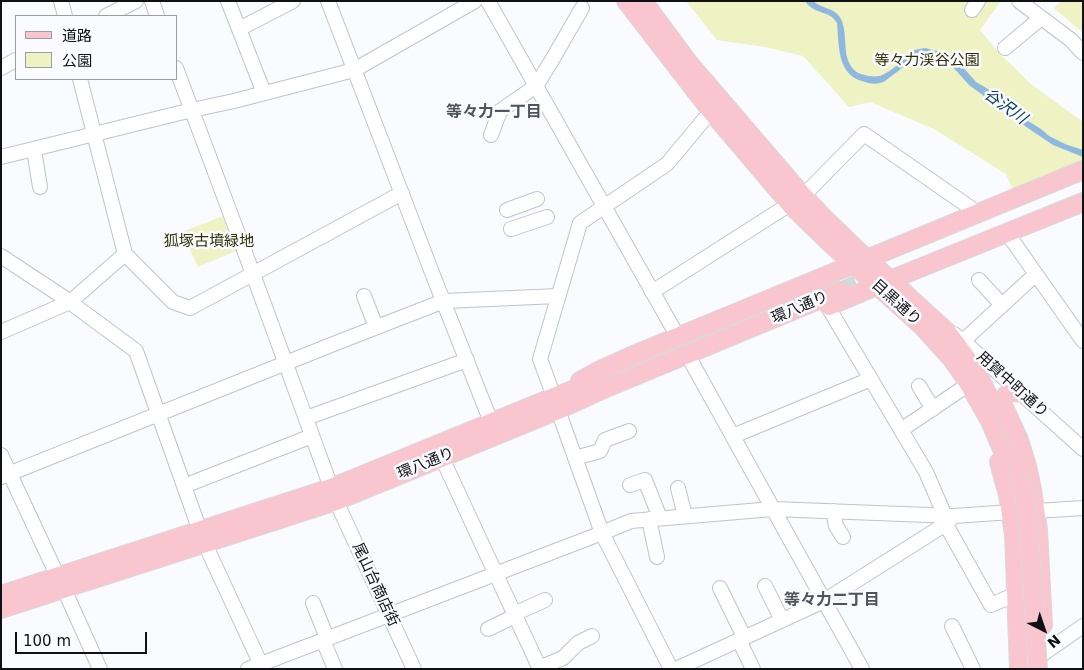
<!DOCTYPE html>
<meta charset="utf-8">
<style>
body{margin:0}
#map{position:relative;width:1084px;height:670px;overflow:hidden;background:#f9fbff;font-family:"DejaVu Sans","Noto Sans JP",sans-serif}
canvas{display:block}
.frame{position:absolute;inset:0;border:2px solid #0f1114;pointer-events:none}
.legend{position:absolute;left:15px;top:15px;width:162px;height:65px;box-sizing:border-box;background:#f9fbff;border:1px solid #9b9da1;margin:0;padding:6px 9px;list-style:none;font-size:15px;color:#0f1114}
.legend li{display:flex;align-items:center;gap:10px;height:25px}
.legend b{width:25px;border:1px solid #9b9da1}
.north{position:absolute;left:1019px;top:605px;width:50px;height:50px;-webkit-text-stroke:4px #f9fbff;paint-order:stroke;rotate:139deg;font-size:14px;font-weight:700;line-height:20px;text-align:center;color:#0f1114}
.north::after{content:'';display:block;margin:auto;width:18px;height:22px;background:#0f1114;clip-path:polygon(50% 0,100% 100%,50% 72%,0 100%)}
.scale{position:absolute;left:15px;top:632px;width:132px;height:22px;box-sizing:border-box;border:2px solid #0f1114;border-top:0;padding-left:6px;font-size:15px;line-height:18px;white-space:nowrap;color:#0f1114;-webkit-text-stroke:4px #f9fbff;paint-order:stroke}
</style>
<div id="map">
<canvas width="1084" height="670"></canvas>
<div class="frame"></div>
<ul class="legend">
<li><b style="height:6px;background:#f9c5ce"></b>道路</li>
<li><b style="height:14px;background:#eff2c2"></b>公園</li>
</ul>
<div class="north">N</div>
<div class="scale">100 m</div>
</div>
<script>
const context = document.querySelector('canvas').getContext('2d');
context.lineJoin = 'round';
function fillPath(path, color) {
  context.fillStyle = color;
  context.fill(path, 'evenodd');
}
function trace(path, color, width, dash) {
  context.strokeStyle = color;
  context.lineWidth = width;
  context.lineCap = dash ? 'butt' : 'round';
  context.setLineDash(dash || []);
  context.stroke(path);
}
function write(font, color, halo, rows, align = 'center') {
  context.font = font + ' "DejaVu Sans","Noto Sans JP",sans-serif';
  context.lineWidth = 5;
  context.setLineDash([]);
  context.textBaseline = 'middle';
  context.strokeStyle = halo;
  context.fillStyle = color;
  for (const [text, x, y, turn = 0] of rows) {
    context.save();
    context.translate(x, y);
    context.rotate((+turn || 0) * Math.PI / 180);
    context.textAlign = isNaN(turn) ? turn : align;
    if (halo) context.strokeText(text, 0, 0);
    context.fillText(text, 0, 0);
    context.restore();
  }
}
fillPath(new Path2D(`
 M686,1H1001L980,30L998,52L1032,85L1083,122V181L1076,166L1013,190L1006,174L934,129L870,102L849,107L803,56L765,47L717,40Z
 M1062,1H1083V33L1054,8Z
 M223,216L236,251L198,267L182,232Z`), '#eff2c2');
fillPath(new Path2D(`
 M805,1H813C821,8 833,8 839,16C847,26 844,46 847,57C849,65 854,72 861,74C867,76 874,77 880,76C891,72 905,58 914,50L925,48L944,53L950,57L961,65L976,82L988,89L1028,121L1041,129L1049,136L1065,144L1083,150V157L1053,145L1022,124L969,85L951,65L932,57L918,56L885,81C878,85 870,84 862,81C837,74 839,45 837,23C830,10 814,15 805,1Z`), '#8eb8e0');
trace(new Path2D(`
 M840,291L881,274`), '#d6d8dc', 18, [18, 9]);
const minor = new Path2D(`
 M61,1L65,16
 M152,1L157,16
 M228,1L264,93
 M328,1L436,283L491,422
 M488,1L678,337
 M1019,1L1071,40L1083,53
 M972,10L978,1
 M106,16L136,1
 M239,29L293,1
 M1005,48L1041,18
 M1,68L16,60
 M176,68L253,274L336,501L414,669
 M80,79L125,254L173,302L190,308L402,193
 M491,135L500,111L536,86L552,60L582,8
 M34,150L40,187
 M1,157L192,110L234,101L354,70L475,1
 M803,196L864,134L978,213
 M507,210L537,199
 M511,229L547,217
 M1007,233L1083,341
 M1,256L63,297L136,351L200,531
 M979,280L1002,305
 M652,292L790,204
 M364,296L376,327
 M828,307L926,472L945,516V523L991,605L1016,594
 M1,332L70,302L125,254
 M954,334L963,341L1083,449
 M963,341L1036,274
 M692,363L862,669
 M919,386L933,409
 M554,397L540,359L580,223L667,164L717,104
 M558,410L602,533L671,669
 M306,418L467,360
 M901,430L969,384
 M733,436L871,379
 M1,455L58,577
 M442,458L540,669
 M575,458L600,451L605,440L629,431
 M1,477L336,343L444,301L558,296
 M630,485L645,480L660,518
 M184,486L312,436
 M678,488L685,516
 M833,511L836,526L843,537
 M1036,511L1083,508
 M649,519L657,557
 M205,544L263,669
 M765,586L782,620
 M720,588L744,637
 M64,589L100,669
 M313,603L327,638
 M514,614L545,600
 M952,626L973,669
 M488,629L515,616
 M323,640L335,669
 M739,640L753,669
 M1030,663L1083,626
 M539,668L563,658L578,643L592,636
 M248,669L602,533L631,521L773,509L954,516L1011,512
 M676,669L824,601L941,527L951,519`);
const major = new Path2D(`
 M626,1L711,111L790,204L829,242L922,326L952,359L969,384L990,421L1004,454L1010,473
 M643,1L688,62L803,196L823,217L856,249L947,332L976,371L993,405
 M829,306L900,276L1083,202
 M580,381L600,370L631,356L1083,170
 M1020,393C1011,390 1004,394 1002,403L1019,440L1027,466L1032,489L1038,530L1043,625
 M999,462L1008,495L1014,535L1019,669
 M1,595L331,488L554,397L596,381
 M1,609L336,501L558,410L606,388L840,291`);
trace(minor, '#bec4cd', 16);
trace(major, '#d9d9d9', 20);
trace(minor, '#fff', 14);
trace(major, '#f9c5ce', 18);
const majorBridge = new Path2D(`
 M1018,469L1024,494L1028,517L1038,669`);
trace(majorBridge, '#d9d9d9', 20, []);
trace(majorBridge, '#f9c5ce', 18);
write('15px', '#2d2e02', '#f9fbff', [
 ["等々力渓谷公園",927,61],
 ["狐塚古墳緑地",209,242]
]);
write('15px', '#0f1114', '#f9fbff', [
 ["目黒通り",896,303,42],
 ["環八通り",800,308,-23],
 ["用賀中町通り",1012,385,42],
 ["環八通り",426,464,-22],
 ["尾山台商店街",375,585,65]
]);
write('italic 16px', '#0a3b61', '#f9fbff', [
 ["谷沢川",1005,107,36]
]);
write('bold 16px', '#4f545c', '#f9fbff', [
 ["等々力一丁目",494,113],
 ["等々力二丁目",832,601]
]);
</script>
